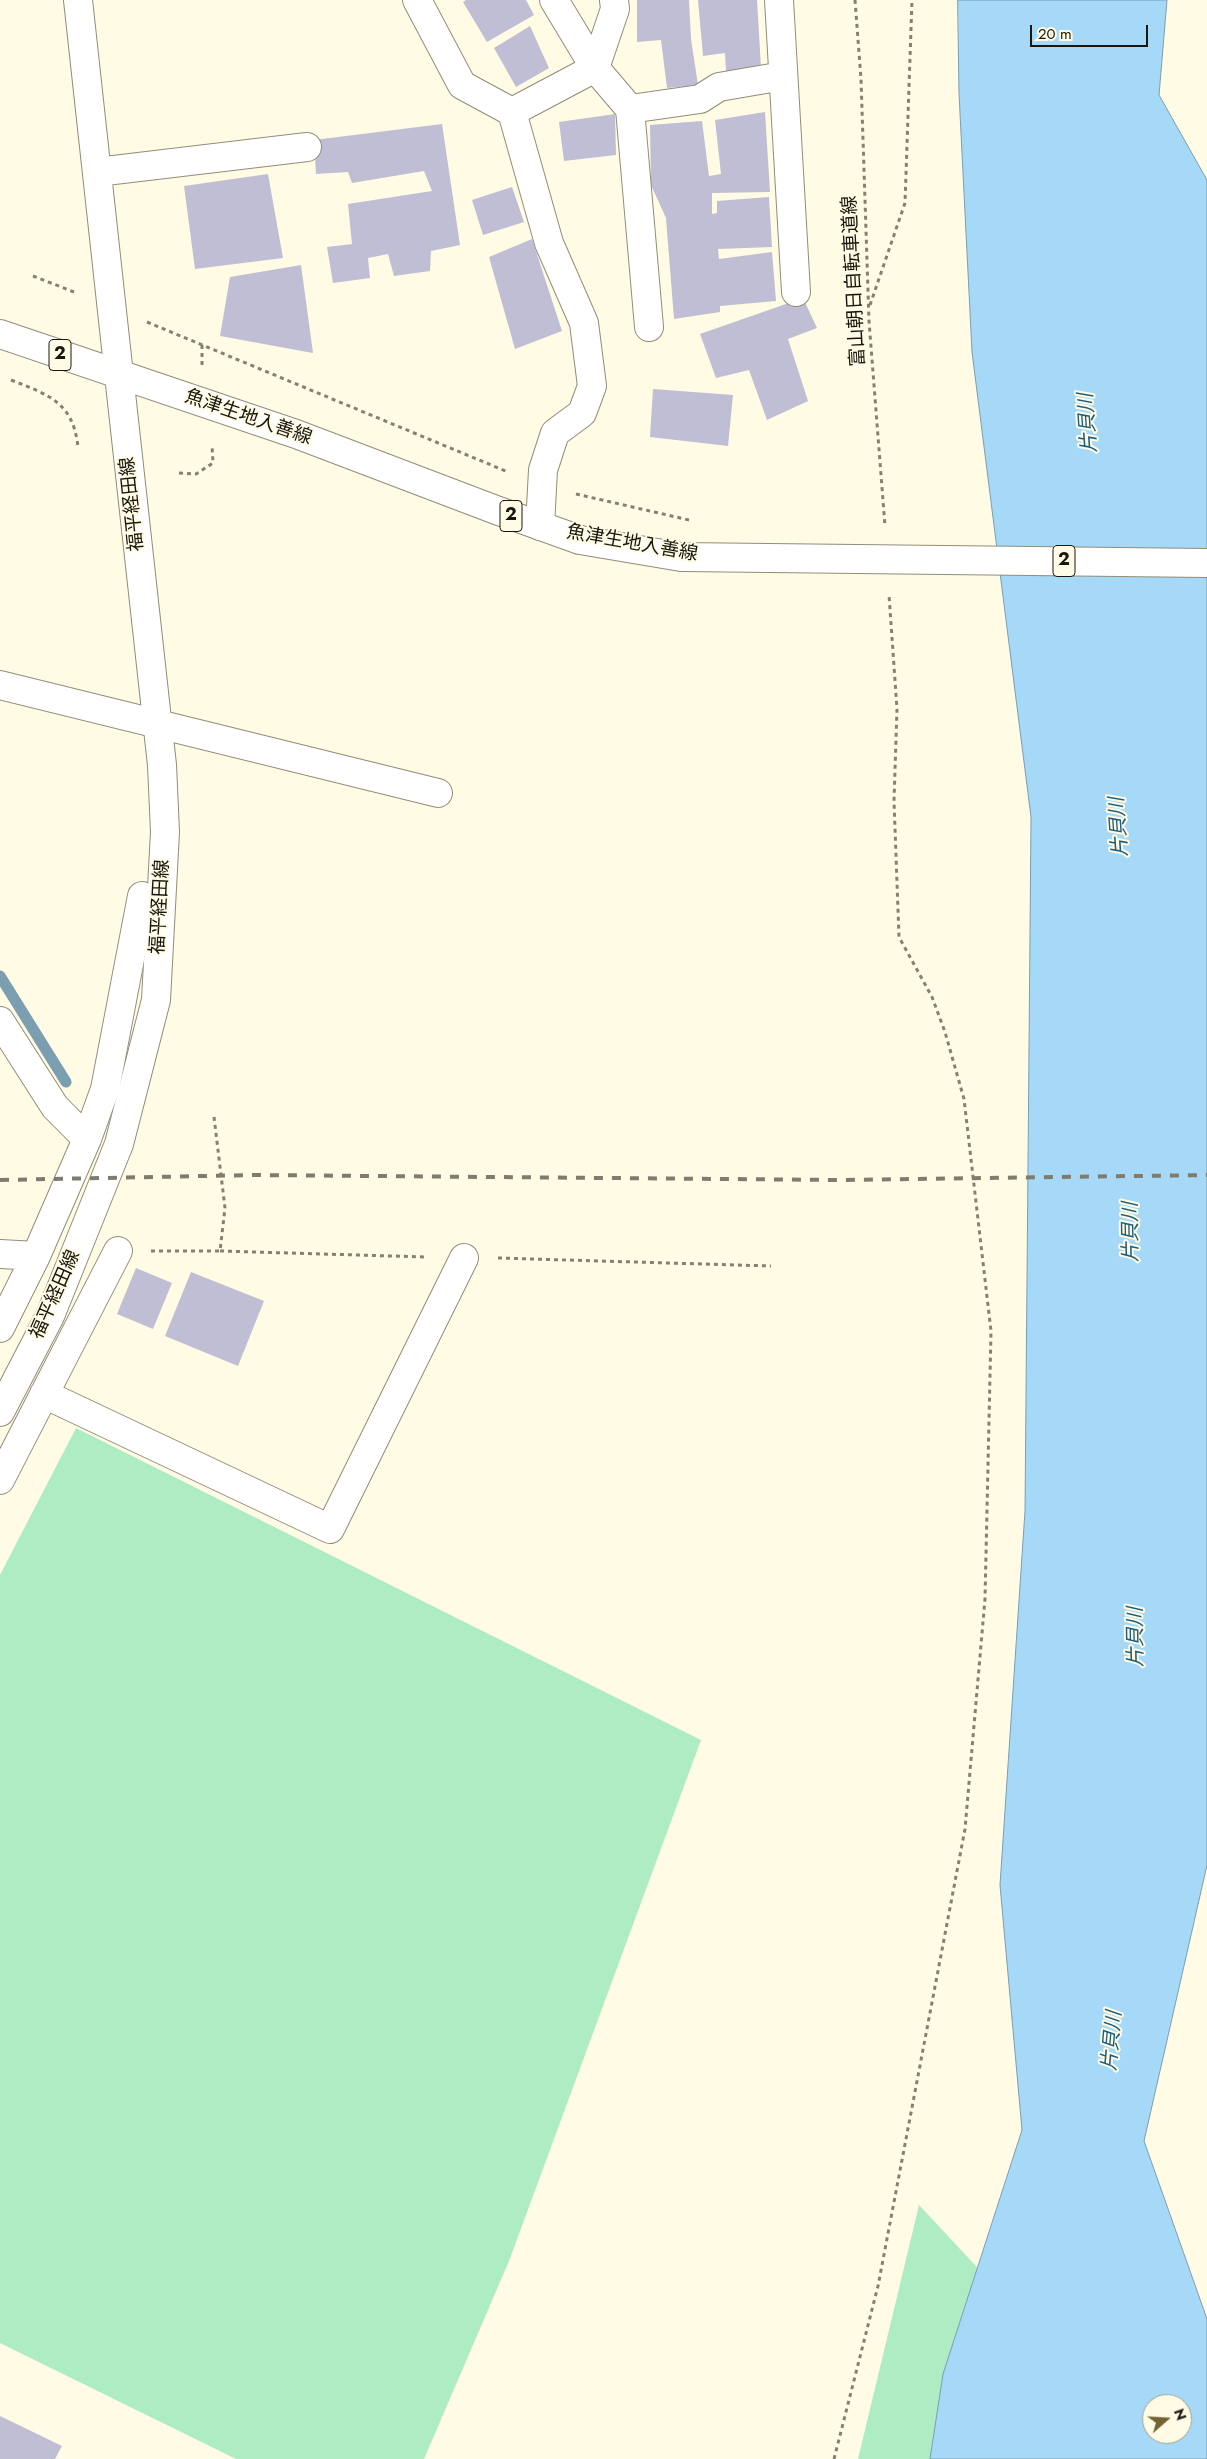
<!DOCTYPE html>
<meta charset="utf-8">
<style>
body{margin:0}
#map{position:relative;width:1207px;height:2459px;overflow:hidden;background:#fffbe4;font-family:Jost,sans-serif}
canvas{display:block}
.north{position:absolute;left:1142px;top:2394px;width:50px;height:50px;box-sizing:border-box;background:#fffbe4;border:1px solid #a3a08f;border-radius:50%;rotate:71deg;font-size:14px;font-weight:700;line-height:20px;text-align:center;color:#18170f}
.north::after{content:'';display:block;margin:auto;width:18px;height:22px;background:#756432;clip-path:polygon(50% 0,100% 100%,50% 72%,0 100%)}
.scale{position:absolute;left:1030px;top:25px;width:118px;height:22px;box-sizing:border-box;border:2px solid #18170f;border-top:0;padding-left:6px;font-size:15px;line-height:18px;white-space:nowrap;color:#18170f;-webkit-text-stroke:4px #fffbe4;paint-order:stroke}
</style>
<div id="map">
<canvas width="1207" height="2459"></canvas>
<div class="north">N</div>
<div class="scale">20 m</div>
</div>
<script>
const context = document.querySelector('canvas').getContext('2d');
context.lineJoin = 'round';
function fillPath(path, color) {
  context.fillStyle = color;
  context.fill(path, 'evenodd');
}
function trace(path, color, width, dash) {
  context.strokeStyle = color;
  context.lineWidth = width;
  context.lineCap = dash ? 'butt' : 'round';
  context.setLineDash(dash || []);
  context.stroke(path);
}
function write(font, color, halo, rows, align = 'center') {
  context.font = font + ' Jost,"Noto Sans JP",sans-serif';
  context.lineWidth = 4;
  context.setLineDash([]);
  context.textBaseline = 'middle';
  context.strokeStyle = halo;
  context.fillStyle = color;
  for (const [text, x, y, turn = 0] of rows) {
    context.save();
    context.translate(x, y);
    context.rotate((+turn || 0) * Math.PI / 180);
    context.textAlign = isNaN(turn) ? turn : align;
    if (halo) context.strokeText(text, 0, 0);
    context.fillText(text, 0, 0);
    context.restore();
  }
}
fillPath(new Path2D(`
 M76,1428L701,1740L509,2261L424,2459H236L0,2343V1575Z
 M919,2205L1057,2353L1071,2459H858Z`), '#aeedc3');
const water = new Path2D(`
 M958,0H1167L1159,95L1207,180V1865L1144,2141L1207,2319V2459H930L943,2374L1022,2130L1000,1885L1025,1511L1031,817L972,352L959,93ZM1152,2404H1182V2434H1152Z`);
fillPath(water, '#a6d8f7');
trace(water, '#7b9eb1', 1);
trace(new Path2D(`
 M0,976L66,1082`), '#7b9eb1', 11);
fillPath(new Path2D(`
 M466,0H526L534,15L487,42L463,2Z
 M637,0H689L691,39L698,85L667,88L661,40L637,42Z
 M698,0H757L761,68L726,71L725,53L703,56Z
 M530,26L549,68L516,87L494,48Z
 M765,112L770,192L712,193V214L717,213V201L769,197L772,247L718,249L719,259L772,252L776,301L720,306V312L674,319L666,218L651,185L650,125L702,121L709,176L721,174L715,120Z
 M615,114L616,155L564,161L559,122Z
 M442,124L460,245L431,251L430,271L394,276L388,254L368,258L370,278L333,283L327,247L352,244L348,204L432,191L424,171L352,183L348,172L316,174L314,140Z
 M268,174L283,258L195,269L184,186Z
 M512,187L524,222L483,235L472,200Z
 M532,239L562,331L515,349L489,257Z
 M301,265L313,353L220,336L230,277Z
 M803,298L817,328L788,339L808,401L767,420L749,370L716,378L700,334Z
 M653,389L733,395L728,446L650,437Z
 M136,1268L172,1283L153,1329L117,1314Z
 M191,1272L264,1301L238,1366L165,1336Z
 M0,2416L62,2446L55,2459H0Z`), '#c0bed4');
const minor = new Path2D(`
 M78,0L119,375
 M417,0L462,85L512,112L549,243L584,323L592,386L582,413L555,433L543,470L540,526
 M554,0L595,68L630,109
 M779,0L796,292
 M512,112L595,68L615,9L614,0
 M97,172L307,147
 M649,327L630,109L700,99L719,87L783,76
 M0,685L438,793
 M0,1021L55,1107L87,1139
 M0,1254L36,1256
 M0,1328L36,1256L87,1139L105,1089L142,896
 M44,1394L330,1529L464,1258
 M0,1480L118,1251`);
const major = new Path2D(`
 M0,334L296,434L496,510L580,540L681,557L1207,563
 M0,1412L50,1316L119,1144L156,1000L165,832L162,765L119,375`);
trace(minor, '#918d79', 30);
trace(major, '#918d79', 30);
trace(new Path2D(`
 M855,0L861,79L869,321L885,526
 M33,276L74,292
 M870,305L905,203L912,0
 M147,322L508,472
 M202,345V365
 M11,380C49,395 73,402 78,447
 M179,473L196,474L213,463L212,445
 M576,494L689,520
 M151,1251H220L225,1208L214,1117
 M220,1251L426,1257
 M498,1258L771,1266
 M834,2459L878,2286L965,1829L985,1599L991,1331L964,1099L945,1032L932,997L899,937L894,801L897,709L889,595`), '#838172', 3, [4, 4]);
trace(minor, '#fff', 28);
trace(major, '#fff', 28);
trace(new Path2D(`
 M0,1180L255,1175L842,1180L1207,1175`), '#7e7c6e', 4, [9, 9]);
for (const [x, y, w] of [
 [60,355,22],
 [511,516,22],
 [1064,561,22]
]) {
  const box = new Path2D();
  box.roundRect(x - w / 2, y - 15.5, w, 31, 4);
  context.fillStyle = '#fffbe4';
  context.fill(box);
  trace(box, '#18170f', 1);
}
write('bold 18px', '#18170f', null, [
 ["2",60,355],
 ["2",511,516],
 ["2",1064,561]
]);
write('19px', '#18170f', '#fffbe4', [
 ["富山朝日自転車道線",855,281,-93],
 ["魚津生地入善線",248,418,19],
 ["福平経田線",133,504,-96],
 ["魚津生地入善線",632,544,10],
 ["福平経田線",161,907,-87],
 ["福平経田線",56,1295,-66]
]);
write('italic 20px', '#195d7f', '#fffbe4', [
 ["片貝川",1089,423,-94],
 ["片貝川",1120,827,-94],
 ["片貝川",1132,1232,-91],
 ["片貝川",1137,1637,-91],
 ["片貝川",1113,2041,-85]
]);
</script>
